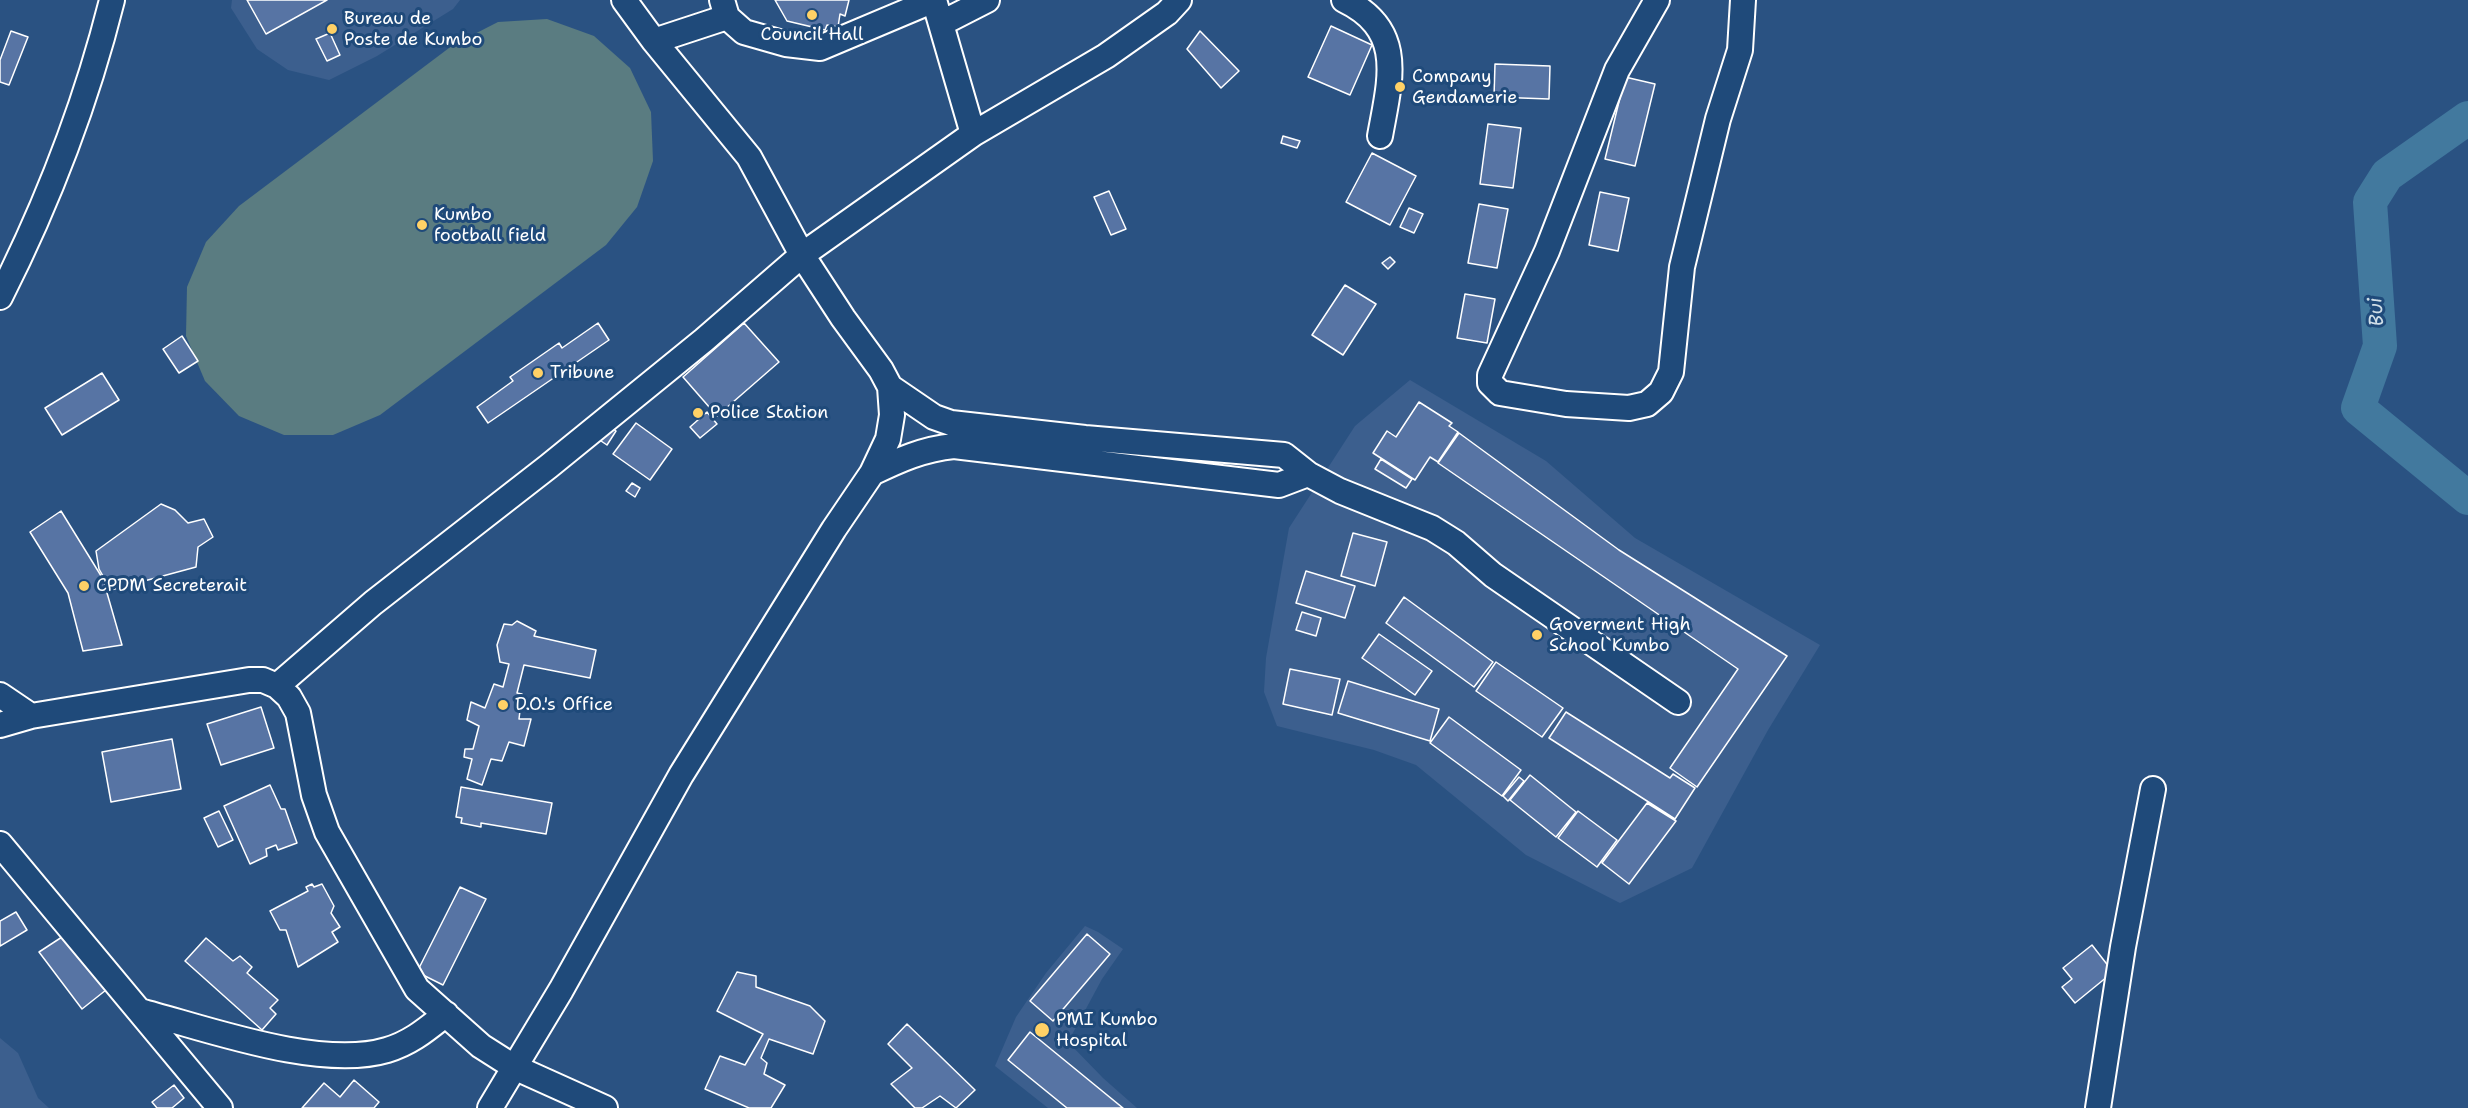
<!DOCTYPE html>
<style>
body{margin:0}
canvas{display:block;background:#2a5282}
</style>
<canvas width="2468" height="1108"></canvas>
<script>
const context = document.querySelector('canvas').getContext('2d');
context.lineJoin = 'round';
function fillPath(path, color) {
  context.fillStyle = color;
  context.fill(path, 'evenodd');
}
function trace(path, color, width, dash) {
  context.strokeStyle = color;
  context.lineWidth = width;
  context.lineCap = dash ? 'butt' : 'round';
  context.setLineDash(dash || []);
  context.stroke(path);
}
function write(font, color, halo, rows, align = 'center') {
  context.font = font + ' "Shantell Sans",sans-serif';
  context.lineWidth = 6;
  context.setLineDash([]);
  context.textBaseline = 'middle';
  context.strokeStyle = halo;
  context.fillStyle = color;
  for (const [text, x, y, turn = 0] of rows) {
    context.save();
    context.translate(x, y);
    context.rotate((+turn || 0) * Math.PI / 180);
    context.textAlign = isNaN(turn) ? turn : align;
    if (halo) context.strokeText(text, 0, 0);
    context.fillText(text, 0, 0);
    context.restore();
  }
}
fillPath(new Path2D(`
 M232,0H460L453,9L377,56L329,80L288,70L257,49L231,8Z
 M1410,380L1546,461L1635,538L1820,645L1768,730L1692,868L1620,903L1526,855L1416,765L1374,750L1277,726L1264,692L1266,658L1289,528L1355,426Z
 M1085,926L1098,932L1123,949L1102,979L1068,1042L1103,1078L1137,1108H1048L995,1066L1016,1017L1046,973Z
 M0,1038L18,1053L38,1098L49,1108H0Z`), '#3c5f8e');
fillPath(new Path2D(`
 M547,19L594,36L630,68L651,112L653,161L637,207L606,245L380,415L333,435H284L239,416L205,381L186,336L187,287L206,242L239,206L453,45L498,22Z`), '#5a7c81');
trace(new Path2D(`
 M2468,118L2387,175L2370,202L2380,346L2358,408L2468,498`), '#42799e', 34);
const building = new Path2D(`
 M247,0H327L266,34Z
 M775,0H849L845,16L840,14L838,27L827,25L825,30L787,21Z
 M1331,26L1372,45L1350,95L1308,77Z
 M11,31L28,37L9,85L0,82V60Z
 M1200,31L1239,71L1221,88L1187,49Z
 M330,33L340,55L327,61L316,39Z
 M1495,64L1550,66L1549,99L1494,97Z
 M1625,77L1655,84L1635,166L1605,159Z
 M1488,124L1521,128L1513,188L1480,184Z
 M1283,136L1300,141L1297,148L1281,143Z
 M1372,153L1416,176L1390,225L1346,202Z
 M1109,191L1126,229L1111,235L1094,197Z
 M1600,192L1629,198L1618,251L1589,245Z
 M1479,204L1508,209L1497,268L1468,263Z
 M1409,208L1423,214L1414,233L1400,227Z
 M1390,257L1395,262L1388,269L1382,263Z
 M1345,285L1376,304L1343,355L1312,335Z
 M1465,294L1495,299L1487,343L1457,338Z
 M598,323L609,340L488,423L477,407L513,381L510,377L559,343L562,348Z
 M744,323L779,362L717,416L683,377Z
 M182,336L198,361L179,373L163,349Z
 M102,373L119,400L62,435L45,408Z
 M1419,402L1452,423L1449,426L1458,432L1438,462L1430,457L1415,480L1373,453L1387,431L1396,437Z
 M707,412L717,424L700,438L690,427Z
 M605,423L616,431L607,445L595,437Z
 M636,423L672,449L650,480L613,454Z
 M1459,433L1619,550L1787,656L1697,787L1670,768L1738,669L1438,463Z
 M1381,459L1412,479L1406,488L1375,469Z
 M632,483L640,488L635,497L626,491Z
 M161,504L175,510L188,523L204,519L213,537L198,547L196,567L111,590L99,569L96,551Z
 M61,511L103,579L122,645L83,651L68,593L30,532Z
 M1353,533L1387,542L1375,586L1341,576Z
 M1306,571L1355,586L1345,618L1296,603Z
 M1404,597L1493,662L1474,687L1386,623Z
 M1302,612L1321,618L1316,636L1296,630Z
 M517,621L536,631L534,636L596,650L590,678L524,665L517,693L522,694L519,719H531L524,746L509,742L502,761L491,759L482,785L467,779L472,759L464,757L465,749H473L479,726L467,720L471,702L485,708L494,684L503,687L509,664L500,662L497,645L504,624L512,625Z
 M1379,634L1432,671L1415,695L1362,658Z
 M1496,662L1563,708L1542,737L1476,691Z
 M1290,669L1340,679L1332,715L1283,704Z
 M1348,681L1439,709L1430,741L1338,713Z
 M261,707L274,748L221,765L207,724Z
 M1566,712L1670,778L1673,774L1695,788L1675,819L1549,738Z
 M1449,717L1521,770L1502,796L1430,743Z
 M172,739L181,789L111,802L102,752Z
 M1530,775L1576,812L1556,837L1510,800Z
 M1519,777L1524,781L1508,801L1503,796Z
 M270,785L281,809H285L297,843L278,850L276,845L266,849L267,856L250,864L224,806Z
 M461,787L552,803L546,834L481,823V827L461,823L462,818L456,817Z
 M1647,803L1676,821L1629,884L1602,863Z
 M219,811L233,840L218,847L204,818Z
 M1578,811L1617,840L1597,867L1558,838Z
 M312,884L314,887L322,884L334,906L331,913L340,927L332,932L338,942L298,967L286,930H280L270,911L308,891L306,887Z
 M460,887L486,899L443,985L417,972Z
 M16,912L27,930L0,946V921Z
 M1087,934L1110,954L1053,1021L1030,1001Z
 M62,937L106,990L82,1009L39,952Z
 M206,938L233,961L240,956L252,967L247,973L278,1000L270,1008L276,1014L262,1030L185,961Z
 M2092,945L2113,972L2075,1003L2062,987L2072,979L2063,968Z
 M737,972L756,976V987L810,1006L825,1021L813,1054L769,1039L761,1058L767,1063L764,1074L785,1085L771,1108H749L705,1089L720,1056L745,1065L763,1034L717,1011Z
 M907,1024L975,1090L956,1108L940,1096L922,1108H915L891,1084L912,1068L888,1044Z
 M1030,1032L1123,1108H1067L1008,1060Z
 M354,1080L379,1102L374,1108H302L324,1083L340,1097Z
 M174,1085L184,1098L172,1108H157L152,1102Z`);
fillPath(building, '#5774a4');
trace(building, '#fff', 1.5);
const minor = new Path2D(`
 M722,0L727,17L744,32L786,44L820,48L934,0
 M934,0L973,134
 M1344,0C1406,30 1390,80 1380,136
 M1657,0L1617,70L1547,251L1490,375V383L1500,393L1566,404L1629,408L1647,404L1661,392L1671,372L1682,267L1718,119L1740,50L1743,0
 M942,23L987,0
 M654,41L727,17
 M0,297C48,202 86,104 112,0
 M890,387L934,417L951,423L1085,438L1284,455L1308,474L1340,491L1432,528L1456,543L1493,575L1678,702
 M872,473C899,460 923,449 954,446L1279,485L1308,474
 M277,686L373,603L549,466L704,340L802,255L973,134L1106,56L1167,13L1179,0
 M0,695L31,716
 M0,725L31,716L249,680H263L277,686L289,697L298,713L314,795L327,832L417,989L481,1046L514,1067L605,1108
 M0,844L220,1108
 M140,1011C208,1029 320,1070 387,1050C411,1043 427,1029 446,1014
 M490,1108L561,990L681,775L834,529L872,473L888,439L892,415L890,387L881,370L843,318L802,255L749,157L654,41L624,0
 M2098,1108L2123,947L2153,789`);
trace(minor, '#fff', 28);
trace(minor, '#1f4a7a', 24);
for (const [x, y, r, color] of [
 [812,15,6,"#ffd166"],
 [332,29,6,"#ffd166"],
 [1400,87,6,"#ffd166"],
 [422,225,6,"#ffd166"],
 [538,373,6,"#ffd166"],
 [698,413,6,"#ffd166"],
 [84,586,6,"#ffd166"],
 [1537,635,6,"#ffd166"],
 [503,705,6,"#ffd166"],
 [1042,1030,8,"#ffd166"]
]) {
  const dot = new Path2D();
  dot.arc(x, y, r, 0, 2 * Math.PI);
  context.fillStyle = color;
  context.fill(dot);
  trace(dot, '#1f4a7a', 2);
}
write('18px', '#fff', '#1f4a7a', [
 ["Bureau de",344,19],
 ["Poste de Kumbo",344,40],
 ["Council Hall",812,35,"center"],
 ["Company",1412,77],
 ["Gendamerie",1412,98],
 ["Kumbo",434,215],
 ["football field",434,236],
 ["Tribune",550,373],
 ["Police Station",710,413],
 ["CPDM Secreterait",96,586],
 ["Goverment High",1549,625],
 ["School Kumbo",1549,646],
 ["D.O.'s Office",515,705],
 ["PMI Kumbo",1056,1020],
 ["Hospital",1056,1041]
], 'left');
write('italic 20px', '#d0dee7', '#1f4a7a', [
 ["Bui",2377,312,-94]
]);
</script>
